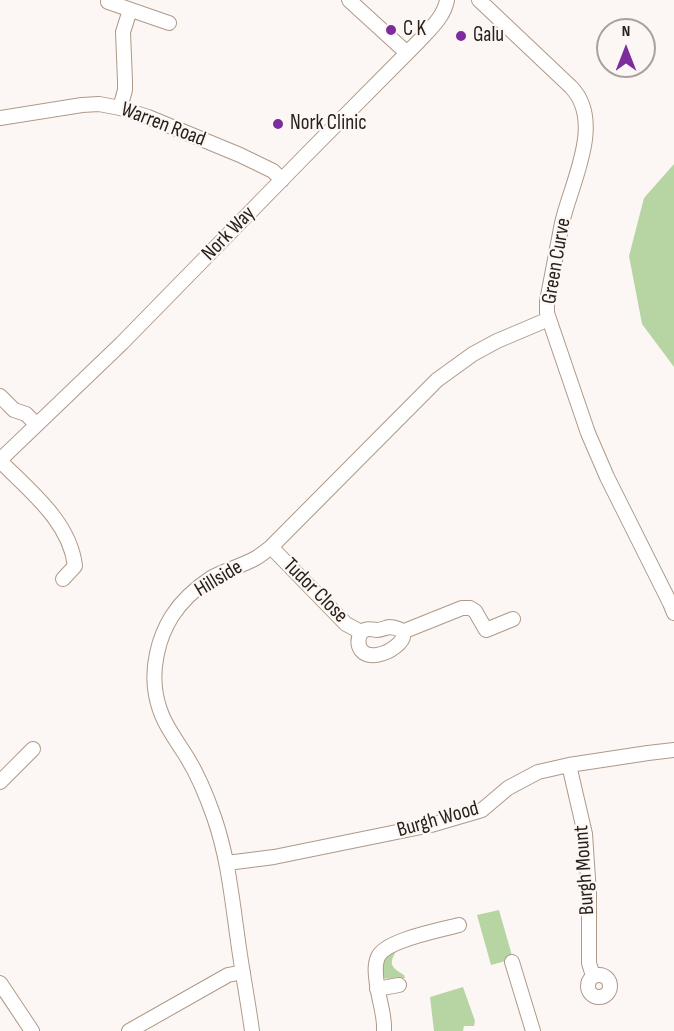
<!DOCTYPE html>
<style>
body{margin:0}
#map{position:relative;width:674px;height:1031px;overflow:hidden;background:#fcf7f4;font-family:"Sofia Sans Condensed",sans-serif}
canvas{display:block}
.north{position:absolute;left:596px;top:18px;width:60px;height:60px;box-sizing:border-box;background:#fcf7f4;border:2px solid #a8a19c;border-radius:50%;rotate:0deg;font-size:16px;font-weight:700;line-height:24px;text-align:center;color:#292019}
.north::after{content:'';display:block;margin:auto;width:21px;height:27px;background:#7d2c9d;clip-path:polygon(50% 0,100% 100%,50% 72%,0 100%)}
</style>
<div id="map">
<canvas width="674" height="1031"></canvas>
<div class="north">N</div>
</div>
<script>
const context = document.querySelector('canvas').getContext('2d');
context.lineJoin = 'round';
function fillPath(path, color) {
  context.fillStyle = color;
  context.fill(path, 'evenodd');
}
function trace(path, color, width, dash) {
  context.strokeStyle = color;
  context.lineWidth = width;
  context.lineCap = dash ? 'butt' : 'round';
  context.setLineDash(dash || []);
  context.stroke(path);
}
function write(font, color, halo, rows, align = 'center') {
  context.font = font + ' "Sofia Sans Condensed",sans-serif';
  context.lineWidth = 4.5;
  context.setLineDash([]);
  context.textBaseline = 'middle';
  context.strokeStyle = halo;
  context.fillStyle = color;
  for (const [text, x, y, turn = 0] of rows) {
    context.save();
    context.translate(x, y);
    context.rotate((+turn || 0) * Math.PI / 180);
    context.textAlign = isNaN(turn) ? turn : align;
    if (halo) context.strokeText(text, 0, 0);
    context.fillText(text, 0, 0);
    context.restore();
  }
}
fillPath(new Path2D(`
 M674,164V367L642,324L629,256L644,198Z
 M499,910L513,959L491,965L477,915Z
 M397,950C388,964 391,967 404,975L405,978L389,979L383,978L381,968L383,956Z
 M463,987L475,1021L474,1026H464L463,1031H434L430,997Z`), '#b6d5a3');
const minor = new Path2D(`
 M349,0L407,53
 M479,0L571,87C605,122 571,183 562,223C557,249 552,275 547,301V313L588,433L607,477L670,603L674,613
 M108,2L169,23
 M120,108L125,90V81L123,32L130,10
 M0,118L82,105L99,104L120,108L148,117L240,155L273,171L282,180
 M0,396L14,410L26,414L36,424
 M0,460L122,343L304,157L419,41C430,29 444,17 447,0
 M0,461C30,491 70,522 75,566L63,579
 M271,547L346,624L361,632
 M389,627C428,630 376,669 361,650C357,644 358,638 361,632C367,628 370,629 377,630C381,630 385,628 389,627Z
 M402,632L462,608H470L475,611L486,630L513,619
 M569,765L585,834L589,894V963L593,976
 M0,782L33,749
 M227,863L274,857L431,825L482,810L508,788L538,772L569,765L648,753L674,750
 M512,962L533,1031
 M588 986a11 11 0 1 1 22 0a11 11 0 1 1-22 0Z
 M0,983L32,1031
 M377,989L399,985
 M129,1031L228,975L243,972
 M252,1031C248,1001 242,971 238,941C232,899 228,857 214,817C207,797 199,777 188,759C174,736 161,722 156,695C151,669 158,638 172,616C181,602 196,588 211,578C225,570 242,566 256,558C261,555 266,551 271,547L437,380L473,354L497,341L549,319
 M384,1031C385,1015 379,1001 377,985C376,976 374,966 378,957C385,940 441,930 459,925`);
trace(minor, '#af9988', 16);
trace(minor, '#fff', 14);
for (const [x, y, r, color] of [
 [391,30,6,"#7d2c9d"],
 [461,36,6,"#7d2c9d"],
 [278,124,6,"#7d2c9d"]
]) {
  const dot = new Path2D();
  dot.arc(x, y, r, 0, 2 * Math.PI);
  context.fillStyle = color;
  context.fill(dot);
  trace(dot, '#fcf7f4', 2);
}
write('21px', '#292019', '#fcf7f4', [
 ["C K",403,30],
 ["Galu",473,36],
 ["Nork Clinic",290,124]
], 'left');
write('21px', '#292019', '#fcf7f4', [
 ["Warren Road",163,125,21],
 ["Nork Way",229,234,-46],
 ["Green Curve",557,261,-80],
 ["Hillside",219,579,-31],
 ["Tudor Close",315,591,45],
 ["Burgh Wood",438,820,-16],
 ["Burgh Mount",585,870,-94]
]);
</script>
